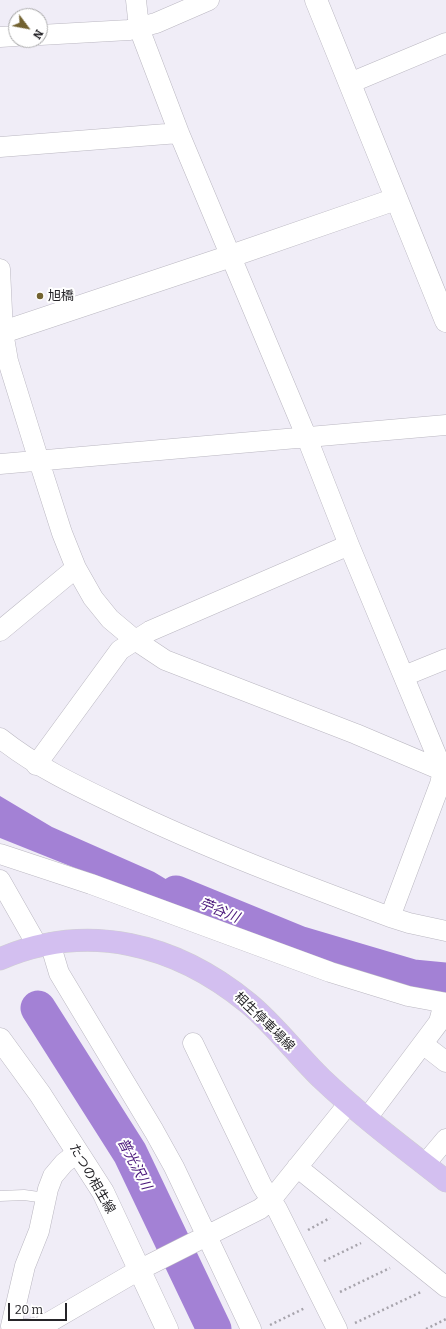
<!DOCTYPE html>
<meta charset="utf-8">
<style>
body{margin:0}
#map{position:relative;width:446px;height:1329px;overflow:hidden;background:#f0edf7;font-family:Bitter,serif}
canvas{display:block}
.north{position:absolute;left:8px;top:8px;width:40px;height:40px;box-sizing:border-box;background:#fff;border:1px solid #a8a8a9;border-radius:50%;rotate:122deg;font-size:11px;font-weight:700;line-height:16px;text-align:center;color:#262529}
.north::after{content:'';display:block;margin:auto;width:14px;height:18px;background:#726230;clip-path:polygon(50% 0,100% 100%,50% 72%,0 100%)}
.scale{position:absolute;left:8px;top:1303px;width:59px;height:18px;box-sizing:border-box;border:2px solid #262529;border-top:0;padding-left:5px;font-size:12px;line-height:14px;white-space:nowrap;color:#262529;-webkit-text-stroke:3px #fff;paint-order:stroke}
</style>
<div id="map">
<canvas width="446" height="1329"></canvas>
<div class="north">N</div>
<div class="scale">20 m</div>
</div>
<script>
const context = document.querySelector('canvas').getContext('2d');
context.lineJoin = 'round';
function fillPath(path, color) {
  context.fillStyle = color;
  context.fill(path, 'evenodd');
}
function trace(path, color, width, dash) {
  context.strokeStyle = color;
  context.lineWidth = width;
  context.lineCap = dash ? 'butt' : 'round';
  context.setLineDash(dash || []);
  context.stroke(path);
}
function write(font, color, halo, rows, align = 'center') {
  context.font = font + ' Bitter,"Noto Sans JP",serif';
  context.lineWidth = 4;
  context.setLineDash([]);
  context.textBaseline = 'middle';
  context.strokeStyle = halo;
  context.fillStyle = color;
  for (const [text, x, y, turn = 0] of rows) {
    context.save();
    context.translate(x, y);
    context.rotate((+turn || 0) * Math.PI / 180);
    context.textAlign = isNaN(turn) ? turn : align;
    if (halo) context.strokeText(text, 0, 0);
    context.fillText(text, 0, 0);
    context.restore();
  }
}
fillPath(new Path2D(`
 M0,796L52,827L154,872L259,935L185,912L0,838Z`), '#a381d5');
trace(new Path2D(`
 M176,893L298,943L413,977L446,980
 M38,1008L130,1153L214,1329`), '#a381d5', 35);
const lane = new Path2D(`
 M0,1196L24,1195L46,1198`);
const street = new Path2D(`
 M136,0L139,28L179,133L307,438L349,545L443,771L440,784L390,917
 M40,35L129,30L156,23L209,0
 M0,37L16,36
 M350,83L446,43
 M0,147L179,133
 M0,269L3,332L8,361L39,461L62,533L76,568L93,598L110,619L135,640L165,660L356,734L446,772
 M0,464L446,425
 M0,631L76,568
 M404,676L446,659
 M0,738C38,768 77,786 121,807C208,849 299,883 390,917L409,923L446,931
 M36,765L120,650L150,631L349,545
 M0,854L91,884L330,972L408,996L446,1003
 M0,880L37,945
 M50,943L59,973L154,1131L174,1167L251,1329
 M193,1043L262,1186L277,1209L337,1329
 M423,1044L446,1062
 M367,1118L439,1022L444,1003
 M425,1164L446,1139
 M297,1167L446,1287
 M11,1326L25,1266L39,1231L48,1189L53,1176L64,1163L77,1153
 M26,1329L41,1327L139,1270L260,1209L271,1200L349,1103`);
const secondary = new Path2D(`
 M316,0L446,321
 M0,333L231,256L396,199
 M0,1039L40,1094L103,1192L167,1329`);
const primary = new Path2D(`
 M0,959C88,921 176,944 248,1003C274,1024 298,1056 322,1079C361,1116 404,1148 446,1181`);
trace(lane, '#bab7c1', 11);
trace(street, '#bab7c1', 21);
trace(secondary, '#bab7c1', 23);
trace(primary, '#cfcfd0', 23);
trace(new Path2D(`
 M308,1230L330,1218
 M324,1261L361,1243
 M340,1292L390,1268
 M355,1323L421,1292
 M270,1325L305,1308
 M426,1329L446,1319`), '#a7a4ac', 2.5, [2, 3]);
trace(lane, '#fff', 10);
trace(street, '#fff', 20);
trace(secondary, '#fff', 22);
trace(primary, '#d3bff0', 22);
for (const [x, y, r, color] of [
 [40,296,4,"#726230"]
]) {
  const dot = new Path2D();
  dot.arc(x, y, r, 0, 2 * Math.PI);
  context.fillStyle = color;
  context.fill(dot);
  trace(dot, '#fff', 1.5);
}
write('13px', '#262529', '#fff', [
 ["旭橋",48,296]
], 'left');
write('13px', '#262529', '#fff', [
 ["相生停車場線",264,1022,44],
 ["たつの相生線",92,1179,60]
]);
write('italic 14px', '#49167a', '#fff', [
 ["苧谷川",219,911,22],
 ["普光沢川",134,1164,62]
]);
</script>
